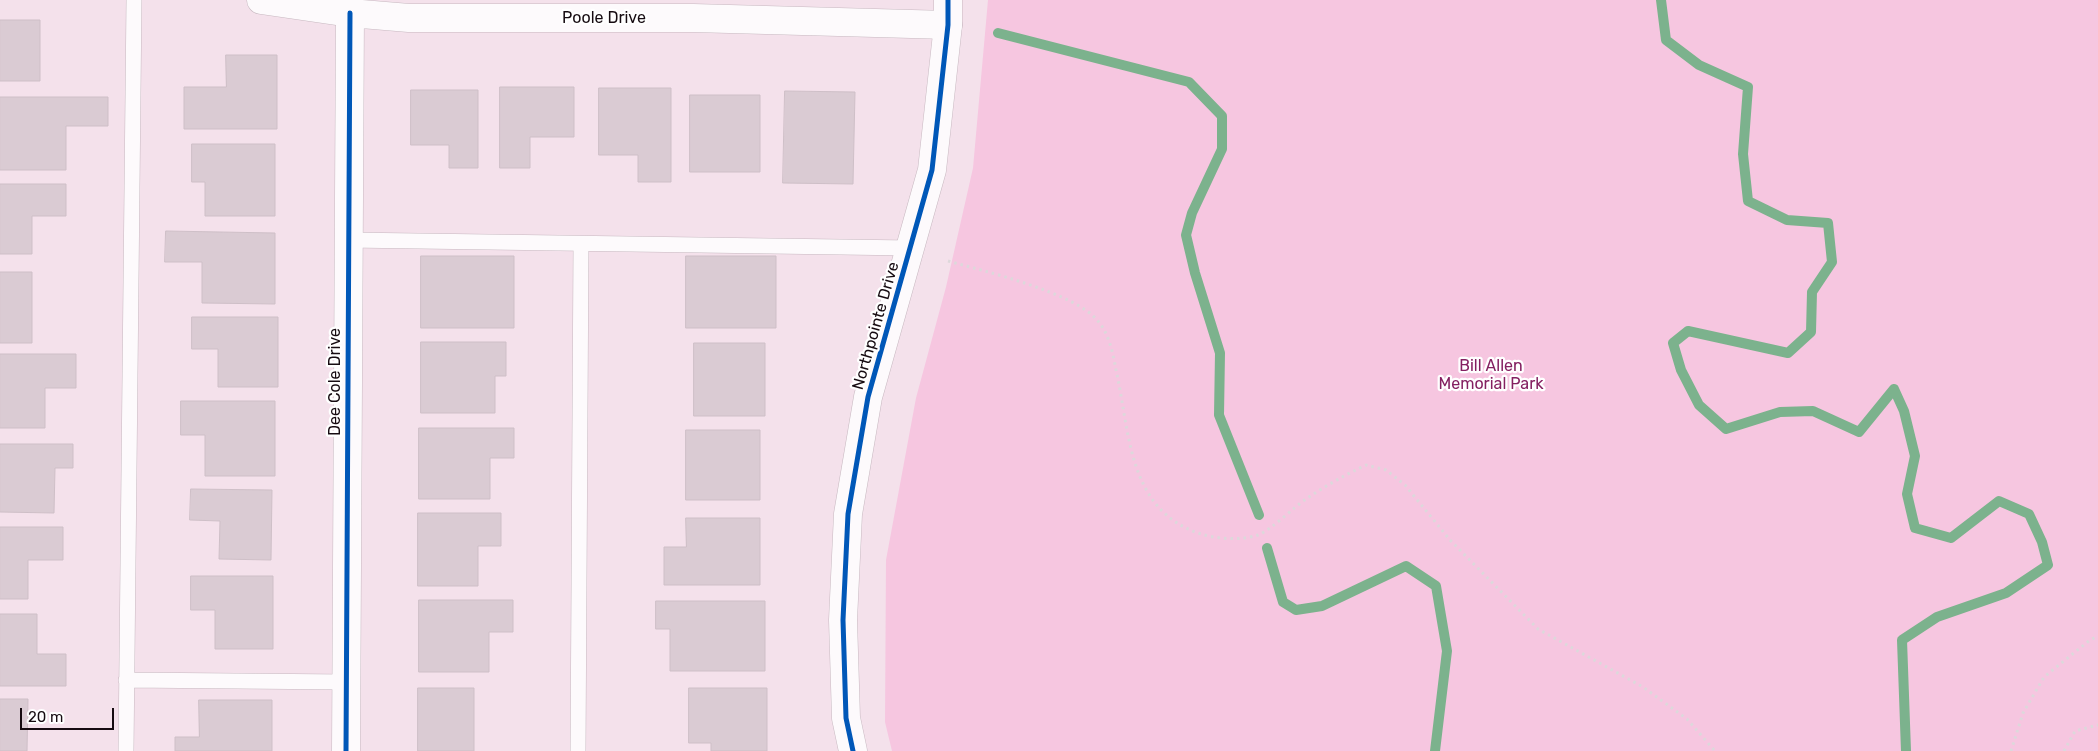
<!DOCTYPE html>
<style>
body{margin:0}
#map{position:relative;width:2098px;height:751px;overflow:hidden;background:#f4e1eb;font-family:Rubik,sans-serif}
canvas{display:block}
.scale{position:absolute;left:20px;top:708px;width:94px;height:22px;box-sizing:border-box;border:2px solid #160b11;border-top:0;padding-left:6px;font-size:15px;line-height:18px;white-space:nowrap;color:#160b11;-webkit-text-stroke:4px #fff;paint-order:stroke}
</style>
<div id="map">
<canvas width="2098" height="751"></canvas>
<div class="scale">20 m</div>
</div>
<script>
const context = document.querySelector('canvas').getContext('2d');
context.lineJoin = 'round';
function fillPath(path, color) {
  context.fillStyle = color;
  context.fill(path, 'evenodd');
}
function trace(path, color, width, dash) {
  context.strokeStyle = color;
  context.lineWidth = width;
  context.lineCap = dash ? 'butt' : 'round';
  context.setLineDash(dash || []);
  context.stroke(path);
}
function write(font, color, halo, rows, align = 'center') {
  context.font = font + ' Rubik,sans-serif';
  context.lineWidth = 4.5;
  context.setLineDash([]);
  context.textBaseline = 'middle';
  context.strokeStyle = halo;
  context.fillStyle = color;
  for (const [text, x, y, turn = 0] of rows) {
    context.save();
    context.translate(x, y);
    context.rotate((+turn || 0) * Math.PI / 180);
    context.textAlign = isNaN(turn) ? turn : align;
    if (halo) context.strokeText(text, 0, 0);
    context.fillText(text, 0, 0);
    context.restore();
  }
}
fillPath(new Path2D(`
 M988,0H2098V751H892L885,722L886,560L916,398L946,287L973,168Z`), '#f6c6e0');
trace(new Path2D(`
 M1661,0L1666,40L1699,65L1748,87L1743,154L1748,201L1787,220L1828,223L1832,262L1812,292L1811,332L1788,353L1688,331L1673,343L1681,370L1699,405L1726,429L1780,412L1813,411L1859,432L1894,389L1904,411L1915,456L1907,494L1915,528L1951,538L1999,501L2029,514L2042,542L2048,565L2006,593L1937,617L1902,640L1906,751
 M998,33L1189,82L1222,116V149L1192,213L1186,235L1195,273L1220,353L1219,415L1259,515
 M1267,548L1283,602L1296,610L1322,606L1406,566L1436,586L1447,651L1435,751`), '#7cb28d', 10);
const building = new Path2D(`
 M0,20H40V81H0Z
 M226,55H277V129H184V87H226Z
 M500,87H574V137H530V168H500Z
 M599,88H671V182H638V155H599Z
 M411,90H478V168H449V145H411Z
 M785,91L855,92L853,184L783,183Z
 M690,95H760V172H690Z
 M0,97H108V126H66V170H0Z
 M192,144H275V216H205V182H192Z
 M0,184H66V216H32V254H0Z
 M166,231L275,233V304L202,303V262H165Z
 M421,256H514V328H421Z
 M686,256H776V328H686Z
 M0,272H32V343H0Z
 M192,317H278V387H218V349H192Z
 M421,342H506V376H495V413H421Z
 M694,343H765V416H694Z
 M0,354H76V388H45V428H0Z
 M181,401H275V476H205V435H181Z
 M419,428H514V458H490V499H419Z
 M686,430H760V500H686Z
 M0,444H73V468H55L54,513L0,512Z
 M191,489L272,490L271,560L219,559L220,521L190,520Z
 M418,513H501V546H478V586H418Z
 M686,518H760V585H664V547H686Z
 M0,527H63V560H28V599H0Z
 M191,576H273V649H215V610H191Z
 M419,600H513V632H489V672H419Z
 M656,601H765V671H670V629H656Z
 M0,614H37V654H66V686H0Z
 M418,688H474V751H418Z
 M689,688H767V751H711V743H689Z
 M0,699H28L27,751H0Z
 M199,700H272V751H175V737H199Z`);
fillPath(building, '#dacbd3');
trace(building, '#cebfc7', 1);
const service = new Path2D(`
 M348,240L911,248
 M126,680L346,682
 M126,751L134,0
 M578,751L581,244`);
const minor = new Path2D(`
 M261,0L350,13L409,18H693L948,25
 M346,751L350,13`);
const tertiary = new Path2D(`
 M853,751L846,718L843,620L848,514L868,397L932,170L948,25V0`);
trace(service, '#c7b8c0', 16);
trace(minor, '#c7b8c0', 29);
trace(tertiary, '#c7b8c0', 29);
trace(new Path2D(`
 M948,261C984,271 1076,293 1098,321C1109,334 1113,353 1116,370C1130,431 1127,508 1198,533C1215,539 1240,541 1258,535C1271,530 1293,508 1306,499C1325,486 1345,475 1366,465L1386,470L1405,485L1450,540L1538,629L1643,687L1687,719L1715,751
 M2011,751L2023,713L2044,677L2090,640L2098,636
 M2064,751L2075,731L2098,725`), '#ddd8db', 3, [2.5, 4]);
trace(service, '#fdfafc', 15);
trace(minor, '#fdfafc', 28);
trace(tertiary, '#fdfafc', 28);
trace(new Path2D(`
 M346,751L350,13
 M853,751L846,718L843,620L848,514L868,397L932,170L948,25V0`), '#0057b8', 5);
write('16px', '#160b11', '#fff', [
 ["Poole Drive",604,18],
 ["Northpointe Drive",876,326,-74],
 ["Dee Cole Drive",335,382,-90]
]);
write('16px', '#842061', '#fff', [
 ["Bill Allen",1491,366],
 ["Memorial Park",1491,384]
]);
</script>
